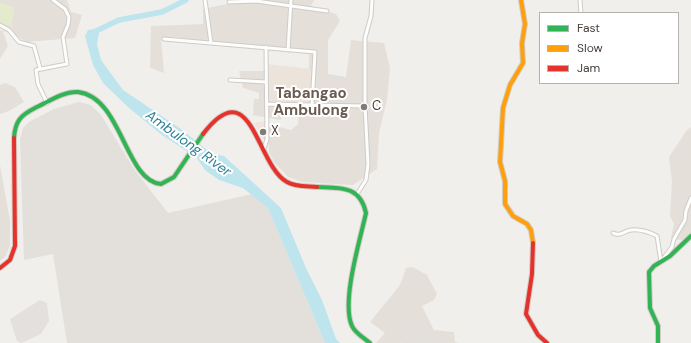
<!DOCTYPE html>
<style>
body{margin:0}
#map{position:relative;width:691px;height:343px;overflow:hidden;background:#f1efec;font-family:"DM Sans",sans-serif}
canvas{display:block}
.legend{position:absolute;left:539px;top:12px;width:140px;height:72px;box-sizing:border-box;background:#fff;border:1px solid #b5b2af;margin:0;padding:5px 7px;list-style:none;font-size:12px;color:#473e38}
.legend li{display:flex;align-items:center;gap:8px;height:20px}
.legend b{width:20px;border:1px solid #b5b2af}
</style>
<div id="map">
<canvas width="691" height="343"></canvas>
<ul class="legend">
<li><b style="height:5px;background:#30b455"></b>Fast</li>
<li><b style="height:5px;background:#ff9f0a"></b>Slow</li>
<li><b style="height:5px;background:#e5322d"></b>Jam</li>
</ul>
</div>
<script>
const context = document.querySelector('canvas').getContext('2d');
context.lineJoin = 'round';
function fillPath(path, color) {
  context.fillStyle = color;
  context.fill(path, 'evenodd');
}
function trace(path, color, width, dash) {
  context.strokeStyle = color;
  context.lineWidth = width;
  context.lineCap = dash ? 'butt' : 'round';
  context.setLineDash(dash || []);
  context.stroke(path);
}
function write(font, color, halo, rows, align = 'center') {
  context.font = font + ' "DM Sans",sans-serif';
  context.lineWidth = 4;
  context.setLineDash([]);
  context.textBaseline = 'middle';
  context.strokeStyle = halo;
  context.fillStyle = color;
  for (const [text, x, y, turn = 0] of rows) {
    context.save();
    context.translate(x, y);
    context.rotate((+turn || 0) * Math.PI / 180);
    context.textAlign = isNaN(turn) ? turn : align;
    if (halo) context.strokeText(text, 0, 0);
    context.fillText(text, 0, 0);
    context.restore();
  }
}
fillPath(new Path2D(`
 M0,0H67L71,12L82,15L75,38L27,42L15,36L11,27L14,8L0,3Z
 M246,0H314L311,6L336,14L340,21L328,40V74L346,77L351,40L384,43L390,68L387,100L379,133L377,169L353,185L302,182L288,177L274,162L269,152V145L259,134L258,128L275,126L291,130L298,124L299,109L289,107L280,120L253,115L254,99H259V93L243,88L239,71H264L265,100L308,104L309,54L173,37L161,39L164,73L150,68L151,26L203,24V9Z
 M0,30L3,31L8,46L0,59Z
 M5,83L15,87L24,102L9,111L0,114V85Z
 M691,127V239L680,240L671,238L674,224L670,216L672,181L669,157L687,130Z
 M0,165L10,221V246L5,257L0,261Z
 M413,267L427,275L437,294L434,300L422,306L434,330L454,332L455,342L459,343H437L421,319L402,343H376L385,333L370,322L400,285L406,268Z`), '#e5dfd9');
fillPath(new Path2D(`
 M265,121V129L258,130L254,123Z`), '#f0e4dc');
fillPath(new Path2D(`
 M79,102L91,105L101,115L134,169L168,213L252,194L268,208L325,343H67L53,254L24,260L20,139L23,128L29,122L54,109Z
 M421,319L437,343H402Z`), '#e3dfdb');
fillPath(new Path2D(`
 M266,64L312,69L308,103L268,101Z`), '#ece4db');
fillPath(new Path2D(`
 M0,3L14,8L11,27L15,36L3,31L0,23Z`), '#e4ebcd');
fillPath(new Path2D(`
 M40,300L47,303L49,321L41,334L21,343L17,341L10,319Z`), '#e3e0dd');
fillPath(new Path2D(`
 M100,28L101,29L99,33L97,44L101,60L123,90L181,129L212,154L224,156L281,208L306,268L322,300L336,339L340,343H325L268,208L243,188L219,180L205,170L196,157L162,135L129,108L103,83L93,65L85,36L88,30Z`), '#bee4ed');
trace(new Path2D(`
 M94,32L119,20L162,12L186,0`), '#bee4ed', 5.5);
const street = new Path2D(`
 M205,0L211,43
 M580,0L581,13
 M229,2L256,1L327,11
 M0,25L9,30L19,42L34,46L40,68
 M164,39L315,52L312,105L365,106
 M288,50L291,0
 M230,80L266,82
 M47,103L38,84L36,70L67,64L63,37L68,25L69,17L65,9L53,0
 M268,104L312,105
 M264,149L267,139L266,47
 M357,194L366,180L368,164L365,106V38L371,16L372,0
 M613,233C620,237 624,231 631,230C640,229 649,232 657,236L661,262
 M663,259L672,247L674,239L685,220L686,211L691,198`);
const fast = new Path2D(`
 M14,138C15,121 21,115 35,108C48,102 64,91 78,92C122,97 125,181 161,184L174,177L203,134
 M317,187C340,188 360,185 366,213C360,240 341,302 352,326C355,333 364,338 370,343
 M658,343V326L650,308L649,272L654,266L670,256L691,236`);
const slow = new Path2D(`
 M521,0L525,24L522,43L523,63L510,85L503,108L500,162L505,181V204L513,216L527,224L531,230L533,243`);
const jam = new Path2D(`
 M203,134C252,70 256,165 287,182C295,187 308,186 317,187
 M533,243L532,274L526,314L538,335L547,343
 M0,268L10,260L15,246L14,138`);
trace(street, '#cecbc8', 5);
trace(fast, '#d2ccc4', 6);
trace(slow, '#d2ccc4', 6);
trace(jam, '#d2ccc4', 6);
trace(street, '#fdfdfc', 3);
trace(fast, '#30b455', 4);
trace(slow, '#ff9f0a', 4);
trace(jam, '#e5322d', 4);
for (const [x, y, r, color] of [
 [364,107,4,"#827c77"],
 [263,132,4,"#827c77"]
]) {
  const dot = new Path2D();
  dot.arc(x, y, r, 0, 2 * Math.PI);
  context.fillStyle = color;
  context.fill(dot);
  trace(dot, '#fff', 1.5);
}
write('13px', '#473e38', '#fff', [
 ["C",372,107],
 ["X",271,132]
], 'left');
write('italic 14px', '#2e8099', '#fff', [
 ["Ambulong River",188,144,36]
]);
write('bold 15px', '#6a5a4f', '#fff', [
 ["Tabangao",311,94],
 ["Ambulong",311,111]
]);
</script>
